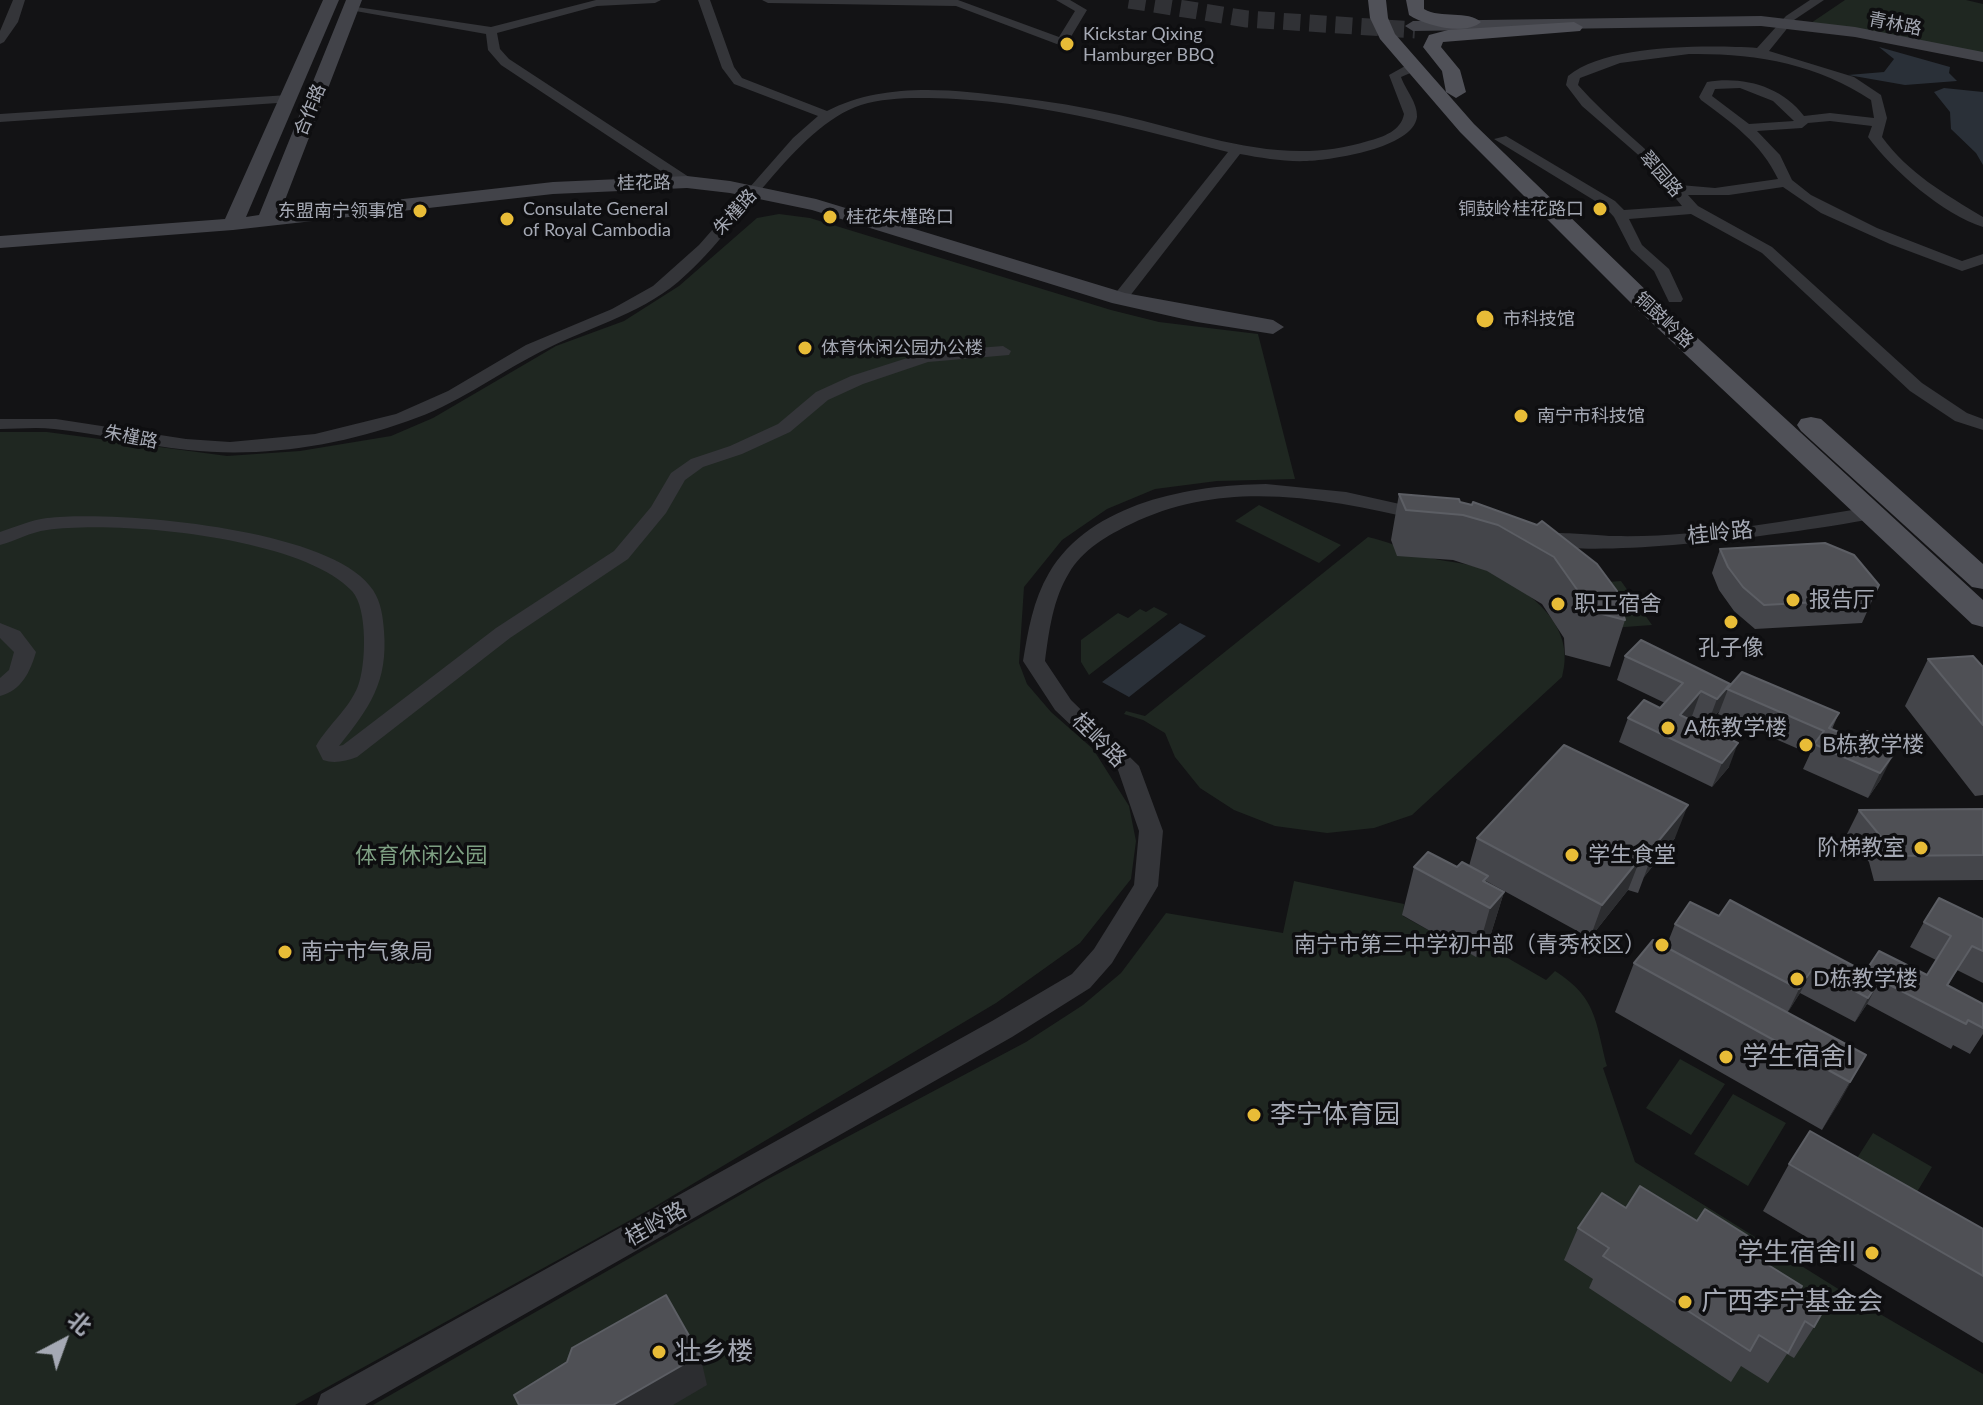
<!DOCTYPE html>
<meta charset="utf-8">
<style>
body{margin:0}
#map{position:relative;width:1983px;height:1405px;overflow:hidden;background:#131315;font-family:Lato,"Noto Sans SC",sans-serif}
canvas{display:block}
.north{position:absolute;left:24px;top:1301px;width:80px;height:80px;-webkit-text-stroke:6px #0e0e10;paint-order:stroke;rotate:41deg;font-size:22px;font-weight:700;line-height:32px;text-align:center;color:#a5a9b4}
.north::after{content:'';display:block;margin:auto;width:28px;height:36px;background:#a5a9b4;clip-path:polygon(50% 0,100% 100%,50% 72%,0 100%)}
</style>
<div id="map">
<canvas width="1983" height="1405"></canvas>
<div class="north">北</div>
</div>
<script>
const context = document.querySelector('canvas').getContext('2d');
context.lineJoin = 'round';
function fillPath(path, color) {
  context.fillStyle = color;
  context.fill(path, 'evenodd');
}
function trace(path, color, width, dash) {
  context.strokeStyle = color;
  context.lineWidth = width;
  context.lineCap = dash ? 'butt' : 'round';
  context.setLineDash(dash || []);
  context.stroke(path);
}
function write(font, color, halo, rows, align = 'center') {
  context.font = font + ' Lato,"Noto Sans SC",sans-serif';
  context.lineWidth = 7;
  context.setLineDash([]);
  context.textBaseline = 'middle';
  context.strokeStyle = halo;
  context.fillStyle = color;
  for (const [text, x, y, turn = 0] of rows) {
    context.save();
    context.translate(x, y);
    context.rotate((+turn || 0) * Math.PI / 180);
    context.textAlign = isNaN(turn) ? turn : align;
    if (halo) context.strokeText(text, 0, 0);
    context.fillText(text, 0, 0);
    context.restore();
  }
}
fillPath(new Path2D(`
 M1845,0H1966L1983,4V53L1811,23Z
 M779,214L810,218L1111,310L1159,322L1258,334L1295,479L1217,481L1155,489L1107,509L1062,540L1024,587L1019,663L1027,684L1051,712L1093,749L1129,806L1136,841L1131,879L1080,943L996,1003L654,1207L295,1405H0V432H47L227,456L300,451L391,436L433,418L556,346L624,321L679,286L757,218Z
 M1259,505L1341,545L1319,563L1235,521Z
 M1368,537C1387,541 1403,549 1421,555C1442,563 1467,561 1488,571C1530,591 1577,625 1562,677L1412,815L1374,828L1327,833L1275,826L1234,810L1200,788L1175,757L1165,733L1143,720L1124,714L1126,711L1145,716Z
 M1621,581L1652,625L1611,628L1581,584Z
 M1154,607L1168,614L1089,675L1081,662V640L1118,613L1128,618L1140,609L1146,612Z
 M1294,881L1404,904L1403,916L1475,956L1485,945L1546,980L1555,971C1597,998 1595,1020 1607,1066L1603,1068L1635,1162L1856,1300L1983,1374V1405H373L768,1179L1026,1042L1083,1005L1121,973L1166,913L1283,933Z
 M1680,1059L1725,1084L1691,1135L1646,1108Z
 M1733,1094L1786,1123L1748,1186L1694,1154Z
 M1873,1133L1932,1167L1893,1232L1833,1196Z`), '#1f2721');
fillPath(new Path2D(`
 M1879,47L1950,67L1949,73L1957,81L1905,85L1848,75L1884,72L1894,59Z
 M1944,88L1983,92V165L1976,153L1951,129L1950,112L1934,92Z
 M1180,623L1206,636L1129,697L1102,682Z`), '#2a3038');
trace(new Path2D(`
 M1129,0L1247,19L1415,30`), '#303135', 17, [17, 9]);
fillPath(new Path2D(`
 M13,0H25L18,22L4,42L0,44V31Z
 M596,0H661L655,3L597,6L497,33L500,49L509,59L692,179V185H682L501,65L488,50L486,34L344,9L350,6L491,27Z
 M698,0H710L734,67L742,78L827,111C883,82 951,89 1012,97C1048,101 1084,107 1119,115C1203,134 1282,168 1368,141C1383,137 1401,131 1404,114L1389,75L1407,65H1415V71L1401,77C1405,89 1418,103 1417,117C1413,148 1332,160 1307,161C1285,162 1262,158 1240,154L1126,301H1114V295L1228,152C1137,129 1049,104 956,99C925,98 891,96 861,105C795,126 736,234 678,282C637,316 586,328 540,352C495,375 456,405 408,421C339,446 261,458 188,450C143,446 99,433 54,429C36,427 18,429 0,429V419H56L186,439L230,442L315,434L396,414L448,391L526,345L612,309L653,286L699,245L793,138L818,116L734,84L722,68Z
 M762,0H958L1059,37L1075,11L1056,0H1070L1087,10L1066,45L1062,46L956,6L768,3Z
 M1810,0H1824L1794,20L1769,51L1854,77L1881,95L1887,118L1882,137C1908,173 1945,194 1983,217V227C1944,215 1892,170 1868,137L1872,126L1830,121L1808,123L1802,128L1757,131L1780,155L1792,180L1811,195L1877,228L1962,261L1983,254V264L1962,271L1890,244L1821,213L1783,187L1729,195H1688L1698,206L1772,247L1922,383L1967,413L1983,419V430L1955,421L1910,391L1762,253L1691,214L1629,219L1642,245L1669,269L1683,299L1681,302H1669L1654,271L1631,250L1614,217L1605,207L1494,139L1506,136L1615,201L1624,210L1682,206L1643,159L1582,106L1566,85L1568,76C1607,44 1708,45 1757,48L1786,16ZM1689,54C1753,53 1816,63 1871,100L1874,118L1830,113L1804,116C1781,86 1743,76 1707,82L1699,97L1701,100C1732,123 1761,143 1778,179L1715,188L1680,185C1649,148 1609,121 1578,85L1580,78L1620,63ZM1740,88L1773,101L1794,121L1749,124L1712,96L1715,89Z
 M288,95L294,99L292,102L0,122V114Z
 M1003,346L1011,351L1009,355L928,362L863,384L828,400L790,432L742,454L703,467L685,480L666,513L628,559L510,638L357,757C346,761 334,764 323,760L316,746C328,725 349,709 358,686C366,666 368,608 352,591C302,537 118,520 47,530C30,532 16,541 0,545V532C15,527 31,520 47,518C115,510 334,528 373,590C381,602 383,617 384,631C388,682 370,707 339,746L343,745L496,628L614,551L651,507L671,473L691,459L730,446L778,424L816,392L851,376L926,352Z
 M1266,484L1346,492L1431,511L1434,515L1424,521C1326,498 1225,478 1131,524C1108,535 1082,550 1069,573C1053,599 1049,631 1045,661L1071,700L1139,766L1163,831L1158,886L1112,963L1090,988L1012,1037L365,1405H317L321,1394L992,1021L1072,974L1094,949L1134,885L1139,831L1118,770L1055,710L1023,661C1028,631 1033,600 1049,573C1091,502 1191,485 1266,484Z
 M1872,507L1879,509L1882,513L1879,517C1832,529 1557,567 1530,538C1539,528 1597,536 1614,536C1700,538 1787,520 1872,507Z
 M0,623L20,631L36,652C30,672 22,690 0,696V678L9,670L14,652L0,638Z`), '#343539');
fillPath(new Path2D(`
 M323,0H339L246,217L259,215L346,0H362L280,213L553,182L687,176L730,181L816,199L1125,293L1273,320L1284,327L1273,334L1197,322L1112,303L812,210L730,193L687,188L553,194L233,230L0,248V236L225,219Z
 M1761,16L1855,27L1983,52V62L1855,37L1761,26L1413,31L1405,26L1413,21Z`), '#424349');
fillPath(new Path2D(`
 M1368,0H1386L1388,18L1395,34L1474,124L1654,298L1983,600V627L1972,624L1636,308L1460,132L1380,39L1370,18Z
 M1406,0H1424V9C1441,19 1468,10 1481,22C1465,36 1426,26 1409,15Z
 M1574,22L1583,27L1580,31L1443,42L1441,47L1460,70L1466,92L1456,98L1446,92L1442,71L1423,47L1429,35L1448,30Z
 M1811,417L1821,419L1983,564V589L1972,587L1801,431L1797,425L1801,419Z`), '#505158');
fillPath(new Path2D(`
 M1399,494L1460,502L1537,525L1625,620L1610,667L1565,655L1564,638L1542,604L1487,571L1453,560L1397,556L1391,540Z
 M1720,549L1879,585L1862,623L1755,629L1734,611L1719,590L1712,573Z
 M1625,656L1730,684L1729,688L1839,713L1832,729L1879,749L1881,779L1868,798L1803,769L1810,754L1718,714L1720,710L1708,723L1692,716L1689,720L1729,767L1712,787L1619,742L1628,718L1660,708L1665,703L1617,680Z
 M1928,659L1983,667V795L1975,796L1905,706Z
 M1983,809V880L1874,881L1869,862L1847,834L1859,810Z
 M1477,838H1675L1644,877L1638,893L1628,890L1590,938L1486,881V882L1504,892L1489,940L1476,957L1402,915L1414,867H1457L1469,866Z
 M1719,916L1865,972L1927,975L1936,960L1910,947L1924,922L1983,919V983L1957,970L1948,986L1983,1004V1034L1970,1054L1953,1045L1951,1049L1867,1004L1855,1022L1800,993L1787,1013L1866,1055L1822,1130L1615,1012L1634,963L1666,947L1675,924Z
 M1789,1164L1983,1229V1343L1763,1211Z
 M1626,1208L1697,1221L1748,1236L1741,1248L1797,1295L1814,1327L1794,1358L1787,1354L1768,1383L1741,1366L1731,1382L1589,1288L1593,1279L1564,1260L1578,1228Z`), '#44454a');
fillPath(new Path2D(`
 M1730,684L1720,710L1708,723L1717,699Z
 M1701,691L1692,716L1671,740L1680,715Z
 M1738,743L1729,767L1712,787L1722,763Z
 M1893,755L1881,779L1868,798L1880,773Z
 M1688,805L1675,838L1644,877L1650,860L1651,850Z
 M1641,857L1628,890L1590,938L1602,905Z
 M1504,892L1489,940L1476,957L1490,908Z
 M1813,968L1800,993L1787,1014L1799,989Z
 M1880,980L1867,1004L1855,1022L1868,998Z
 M1866,1055L1839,1103L1822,1130L1850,1082Z
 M700,1355L707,1385L673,1405H613Z`), '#2c2d30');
const building = new Path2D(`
 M1399,494L1459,499L1460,502L1472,505L1473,502L1537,525L1542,521L1597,564L1617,591L1625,620L1579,608L1578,591L1554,557L1498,525L1463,515L1406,510Z
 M1825,543L1854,555L1879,585L1872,599L1764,605L1743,587L1728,567L1720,549Z
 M1641,640L1730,684L1717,699L1701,691L1680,715L1738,743L1722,763L1628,718L1644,700L1660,708L1683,683L1625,656Z
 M1973,656L1983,667V725L1928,659Z
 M1742,672L1839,713L1829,728L1860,741L1867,731L1884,738L1877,748L1893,755L1880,773L1814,744L1824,731L1727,689Z
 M1564,745L1688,805L1651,850L1650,860L1641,857L1602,905L1477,838Z
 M1983,809V855L1886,856L1882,838L1859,810Z
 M1428,852L1457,867L1462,862L1488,876L1483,881L1504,892L1490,908L1414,867Z
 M1939,898L1983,919V951L1972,946L1947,985L1983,1004V1028L1968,1020L1966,1024L1880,980L1868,998L1813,968L1799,989L1675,924L1690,902L1719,916L1730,900L1865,972L1879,951L1927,975L1951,936L1924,922Z
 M1653,940L1866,1055L1850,1082L1634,963Z
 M1810,1131L1983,1229V1276L1789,1164Z
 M1640,1186L1697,1221L1705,1209L1748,1236L1741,1248L1802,1286L1797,1295L1823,1311L1814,1327L1805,1321L1788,1353L1759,1335L1750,1351L1603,1256L1609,1248L1578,1228L1602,1193L1626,1208Z
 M666,1295L700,1355L613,1405H519L514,1395L567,1362L572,1348Z`);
fillPath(building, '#4f5055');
trace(building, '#5c5e64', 2);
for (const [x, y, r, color] of [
 [1067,44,8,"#e8bc37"],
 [1600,209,8,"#e8bc37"],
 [420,211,8,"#e8bc37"],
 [830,217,8,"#e8bc37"],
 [507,219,8,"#e8bc37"],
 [1485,319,10,"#e8bc37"],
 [805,348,8,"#e8bc37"],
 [1521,416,8,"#e8bc37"],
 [1793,600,8,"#e8bc37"],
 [1558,604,8,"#e8bc37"],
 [1731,622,8,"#e8bc37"],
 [1668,728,8,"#e8bc37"],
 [1806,745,8,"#e8bc37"],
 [1921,848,8,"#e8bc37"],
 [1572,855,8,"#e8bc37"],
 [1662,945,8,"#e8bc37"],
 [285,952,8,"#e8bc37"],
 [1797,979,8,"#e8bc37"],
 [1726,1057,8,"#e8bc37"],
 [1254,1115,8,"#e8bc37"],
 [1872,1253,8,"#e8bc37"],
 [1685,1302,8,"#e8bc37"],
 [659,1352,8,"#e8bc37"]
]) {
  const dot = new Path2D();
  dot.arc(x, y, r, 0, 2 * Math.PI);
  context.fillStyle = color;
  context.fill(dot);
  trace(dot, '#0e0e10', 3);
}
write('18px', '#a5a9b4', '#0e0e10', [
 ["青林路",1895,24,11],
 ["合作路",310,110,-68],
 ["翠园路",1661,174,49],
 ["桂花路",644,183,-1],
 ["朱槿路",735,212,-48],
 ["铜鼓岭路",1664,320,43],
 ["朱槿路",131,437,11]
]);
write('18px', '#a5a9b4', '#0e0e10', [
 ["Kickstar Qixing",1083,34],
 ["Hamburger BBQ",1083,55],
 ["Consulate General",523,209],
 ["of Royal Cambodia",523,230],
 ["铜鼓岭桂花路口",1584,209,"right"],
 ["东盟南宁领事馆",404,211,"right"],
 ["桂花朱槿路口",846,217],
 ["市科技馆",1503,319],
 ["体育休闲公园办公楼",821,348],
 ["南宁市科技馆",1537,416]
], 'left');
write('22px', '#a5a9b4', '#0e0e10', [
 ["桂岭路",1720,533,-6],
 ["桂岭路",1099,740,45],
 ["桂岭路",656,1224,-29]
]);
write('22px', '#a5a9b4', '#0e0e10', [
 ["报告厅",1809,600],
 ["职工宿舍",1574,604],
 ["孔子像",1731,648,"center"],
 ["A栋教学楼",1684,728],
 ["B栋教学楼",1822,745],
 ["阶梯教室",1905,848,"right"],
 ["学生食堂",1588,855],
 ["南宁市第三中学初中部（青秀校区）",1646,945,"right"],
 ["南宁市气象局",301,952],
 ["D栋教学楼",1813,979]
], 'left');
write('22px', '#7d9f82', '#0e0e10', [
 ["体育休闲公园",421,856]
]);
write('26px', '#a5a9b4', '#0e0e10', [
 ["学生宿舍I",1742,1057],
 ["李宁体育园",1270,1115],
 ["学生宿舍II",1856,1253,"right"],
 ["广西李宁基金会",1701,1302],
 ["壮乡楼",675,1352]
], 'left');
</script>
